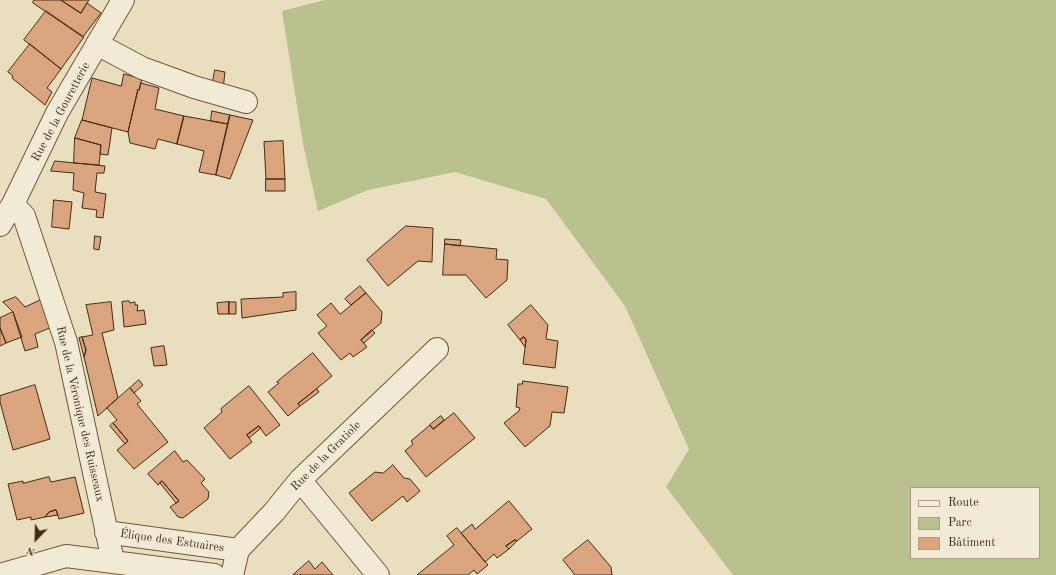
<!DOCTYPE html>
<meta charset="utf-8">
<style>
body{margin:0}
#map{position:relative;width:1056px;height:575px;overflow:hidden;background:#e9dfbe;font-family:"Old Standard TT",serif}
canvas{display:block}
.legend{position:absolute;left:910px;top:487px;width:130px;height:72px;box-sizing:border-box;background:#f1ead5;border:1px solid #ac9e87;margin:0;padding:5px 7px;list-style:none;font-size:12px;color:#452b11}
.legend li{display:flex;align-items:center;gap:8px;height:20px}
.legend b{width:20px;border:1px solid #ac9e87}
.north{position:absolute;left:16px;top:519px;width:40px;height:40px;-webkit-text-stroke:3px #f1ead5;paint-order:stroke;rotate:203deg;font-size:11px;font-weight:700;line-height:16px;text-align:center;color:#452b11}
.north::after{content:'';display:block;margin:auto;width:14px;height:18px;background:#452b11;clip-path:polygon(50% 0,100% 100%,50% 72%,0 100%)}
</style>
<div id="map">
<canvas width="1056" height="575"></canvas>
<ul class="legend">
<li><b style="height:5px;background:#f1ead5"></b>Route</li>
<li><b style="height:11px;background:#b9c18f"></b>Parc</li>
<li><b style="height:11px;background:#daa47f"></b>Bâtiment</li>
</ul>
<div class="north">N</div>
</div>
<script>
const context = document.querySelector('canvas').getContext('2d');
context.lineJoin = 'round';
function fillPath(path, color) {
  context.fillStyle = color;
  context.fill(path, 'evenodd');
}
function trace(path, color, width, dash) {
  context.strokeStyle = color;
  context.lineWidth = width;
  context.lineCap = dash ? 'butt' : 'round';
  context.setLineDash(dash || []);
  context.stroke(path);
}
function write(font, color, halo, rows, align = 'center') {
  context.font = font + ' "Old Standard TT",serif';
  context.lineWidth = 3.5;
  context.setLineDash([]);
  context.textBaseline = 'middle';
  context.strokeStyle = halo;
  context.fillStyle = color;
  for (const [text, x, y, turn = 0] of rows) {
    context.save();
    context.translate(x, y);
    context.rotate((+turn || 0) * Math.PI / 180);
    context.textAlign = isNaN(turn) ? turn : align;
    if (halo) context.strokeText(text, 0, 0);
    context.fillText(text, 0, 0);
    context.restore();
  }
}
fillPath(new Path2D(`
 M325,0H1056V575H733L666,487L689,449L625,306L546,199L455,172L368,190L318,211L303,144L282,11ZM911,488H1039V558H911Z`), '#b9c18f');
const building = new Path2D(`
 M34,0H61L81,13L87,3L101,13L83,37L33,3Z
 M61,0H89L81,13Z
 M46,11L84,37L61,69L24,40Z
 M30,44L61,69L47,88L52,92L45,105L12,78L13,76L8,72Z
 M215,70L225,72L223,89L212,87Z
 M124,74L142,79L139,90L138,89L128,132L82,120L92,78L121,86Z
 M141,83L159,88L155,109L184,116L177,144L158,139L155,149L130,143L128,132L138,89L139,90Z
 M212,111L230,115L228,124L211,121Z
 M230,115L253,120L230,179L216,175Z
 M184,116L228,124L216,175L199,172L204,151L177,144Z
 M82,120L112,128L108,155L100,154L101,145L75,138Z
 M75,138L101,145L99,165L74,163Z
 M283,141L285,179H266L264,142Z
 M55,161L105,166L104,173H97L95,192L106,194L103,218L96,217L97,210L82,208L84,193L73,190L74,173L51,171Z
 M266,179H285V191H266Z
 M54,200L72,202L69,229L52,227Z
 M406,226L433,228L432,262L418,261L388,286L367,260Z
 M95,236L101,237L99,250L94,249Z
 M445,239L461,240L460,246L445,244Z
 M445,244L497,249L496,259L508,260L507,280L486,298L466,275H443Z
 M360,286L366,293L351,305L345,299Z
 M296,292V310L242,318L241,299L283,297V293Z
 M366,293L382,312L381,323L361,340L367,347L353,357L350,353L341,360L318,333L327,326L317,315L331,303L340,314Z
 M16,297L25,307L44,298L52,327L35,334L38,347L25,351L13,312L3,302Z
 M129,301L130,303L135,302V305H138L137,311L144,310L146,324L124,327L122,302Z
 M111,302L114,330L102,333L118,398L98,416L84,357L86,350L82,337L93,335L86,305Z
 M229,302H236V314H229Z
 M229,302V314H218L217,303Z
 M531,305L548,325L546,339L558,341L555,368L523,364L526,340L524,337L520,340L508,325Z
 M13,312L22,337L6,343L0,328V318Z
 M0,328L6,343L0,346Z
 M372,330L375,333L364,343L361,340Z
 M82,337L86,350L84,357L79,338Z
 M524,337L526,340L525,347L520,340Z
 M164,346L167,365L154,366L151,348Z
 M313,353L332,376L298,404L300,406L288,416L268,392L279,383L277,382Z
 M139,380L143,385L134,393L130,388Z
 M523,381L568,387L564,413L552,412L550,426L525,447L504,423L519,411L520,408L516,407L518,384H522Z
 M35,385L50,439L13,450L0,402V396Z
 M249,386L280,425L266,436L259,426L247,435L252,442L230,459L204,428L222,412L221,409Z
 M130,388L141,401L137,404L168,442L134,469L117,450L128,441L113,423L117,420L107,408Z
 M317,389L319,392L300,406L298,404Z
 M454,413L475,438L426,477L405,451L413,444L411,441L430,425L433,429Z
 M441,416L444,420L433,429L430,425Z
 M113,423L128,441L125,444L110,426Z
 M259,426L261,428L249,438L247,435Z
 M175,451L183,462L187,460L205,479L201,483L209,492L208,499L183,518L178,517L170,507L179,501L162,481L158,485L148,474Z
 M393,465L404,478L410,479L420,491L407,502L403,496L372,521L349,493L375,472L383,473Z
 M49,477L51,482L75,477L84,513L59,519L56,510L49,512L45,517L31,520V517L17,520L8,484L23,481V483Z
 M162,481L179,501L176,503L160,483Z
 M509,501L532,529L517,541L515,540L506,546L509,549L497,558L494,554L485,562L461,533L472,524L475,529Z
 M56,510L58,515L45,517L49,512Z
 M457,528L488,565L477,574L474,570L468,575H417L454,545L447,536Z
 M515,540L517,541L509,549L506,546Z
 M588,540L611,567L612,575H575L563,560Z
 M309,561L315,569L322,562L333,575H293Z`);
fillPath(building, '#daa47f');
trace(building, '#452b11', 1);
const street = new Path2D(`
 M97,44L142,68L194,87L246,102
 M13,204L24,216L66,342L113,561
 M0,225L13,204L57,113L123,0
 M300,480L378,575
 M106,532L238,550
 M0,575L66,556L214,575
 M232,575L238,550L274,512L300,480L437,349`);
trace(street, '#6e583c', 24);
trace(street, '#f1ead5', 22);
write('12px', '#452b11', '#f1ead5', [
 ["Rue de la Gouretterie",61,112,-62],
 ["Rue de la Véronique des Ruisseaux",80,414,77],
 ["Rue de la Gratiole",326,456,-45],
 ["Élique des Estuaires",172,541,8]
]);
</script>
